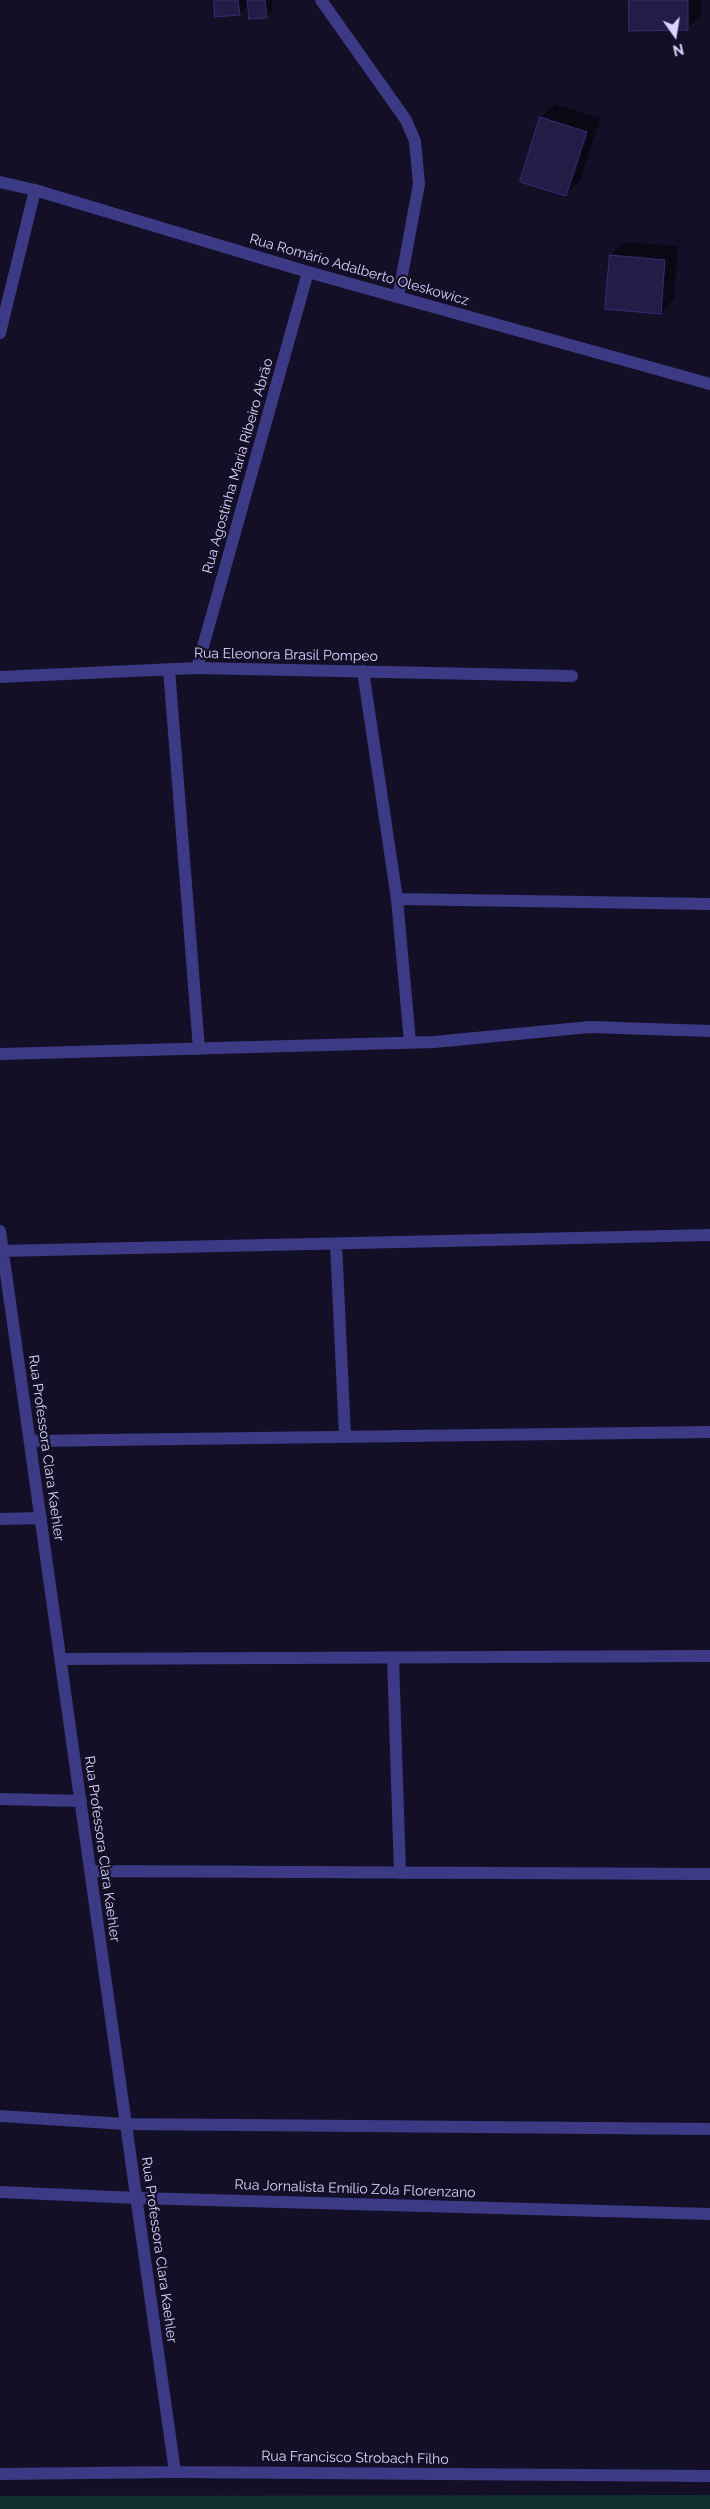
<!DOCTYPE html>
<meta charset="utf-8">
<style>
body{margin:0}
#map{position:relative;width:710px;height:2509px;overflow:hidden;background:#130f26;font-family:Raleway,sans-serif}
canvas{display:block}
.north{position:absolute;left:650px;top:10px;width:50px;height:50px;-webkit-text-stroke:4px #130f26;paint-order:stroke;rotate:167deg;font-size:14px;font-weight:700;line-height:20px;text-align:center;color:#d9d4ff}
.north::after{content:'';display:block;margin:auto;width:18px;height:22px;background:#d9d4ff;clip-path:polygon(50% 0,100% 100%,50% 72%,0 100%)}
</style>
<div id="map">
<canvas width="710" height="2509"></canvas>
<div class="north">N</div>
</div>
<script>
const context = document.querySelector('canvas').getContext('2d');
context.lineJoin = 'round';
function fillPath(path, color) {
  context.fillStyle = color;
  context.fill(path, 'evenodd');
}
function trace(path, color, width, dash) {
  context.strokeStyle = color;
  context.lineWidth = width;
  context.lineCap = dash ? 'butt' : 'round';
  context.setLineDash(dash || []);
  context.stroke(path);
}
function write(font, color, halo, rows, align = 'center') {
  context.font = font + ' Raleway,sans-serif';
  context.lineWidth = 4.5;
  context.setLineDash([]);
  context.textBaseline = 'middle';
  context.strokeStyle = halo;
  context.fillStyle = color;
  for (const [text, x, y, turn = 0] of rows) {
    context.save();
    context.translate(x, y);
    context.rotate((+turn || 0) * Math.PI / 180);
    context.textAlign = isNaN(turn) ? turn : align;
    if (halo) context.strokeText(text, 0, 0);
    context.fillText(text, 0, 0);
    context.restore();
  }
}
fillPath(new Path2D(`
 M710,2495V2509H0V2496Z`), '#12302f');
fillPath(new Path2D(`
 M215,0H245L246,7L239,14Z
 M249,0H272L273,10L266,17Z
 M630,0H701V15L688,29Z
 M555,104L600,118L580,181L566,194L541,118Z
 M624,242L678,246L674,299L660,313L611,255Z`), '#0007');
const building = new Path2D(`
 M214,0H238L240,15L215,17Z
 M248,0H265L267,18L249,19Z
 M629,0H688V30L629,31Z
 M540,117L587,132L566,196L520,182Z
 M610,255L665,260L661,314L605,309Z`);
fillPath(building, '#241b47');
trace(building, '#3b2d73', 1);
trace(new Path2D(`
 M321,0L406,120L415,141L419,184L398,297`), '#3d3a85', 12);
trace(new Path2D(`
 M0,182L35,190L308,272L710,384
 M0,333L35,190
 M197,668L308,272
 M169,669L199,1049
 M363,671L397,899L410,1042
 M0,677L197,668L572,676
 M397,899L710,904
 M0,1054L434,1042L590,1027L710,1031
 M0,1231L175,2472
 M336,1244L345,1437
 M0,1251L710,1235
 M30,1441L710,1432
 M0,1519L41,1518
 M393,1658L400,1873
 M61,1659L710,1656
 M0,1799L81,1801
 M90,1871L710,1874
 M0,2474L175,2472L710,2476`), '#3d3a85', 12);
trace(new Path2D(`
 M0,2116L125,2124L710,2129
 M0,2192L137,2198L710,2214`), '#3d3a85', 12);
write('14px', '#d9d4ff', '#130f26', [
 ["Rua Romário Adalberto Oleskowicz",359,270,16],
 ["Rua Agostinha Maria Ribeiro Abrão",238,466,-74],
 ["Rua Eleonora Brasil Pompeo",286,655,1],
 ["Rua Professora Clara Kaehler",46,1448,82],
 ["Rua Professora Clara Kaehler",102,1849,82],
 ["Rua Jornalista Emílio Zola Florenzano",355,2189,2],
 ["Rua Professora Clara Kaehler",159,2250,82],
 ["Rua Francisco Strobach Filho",355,2458,1]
]);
</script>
